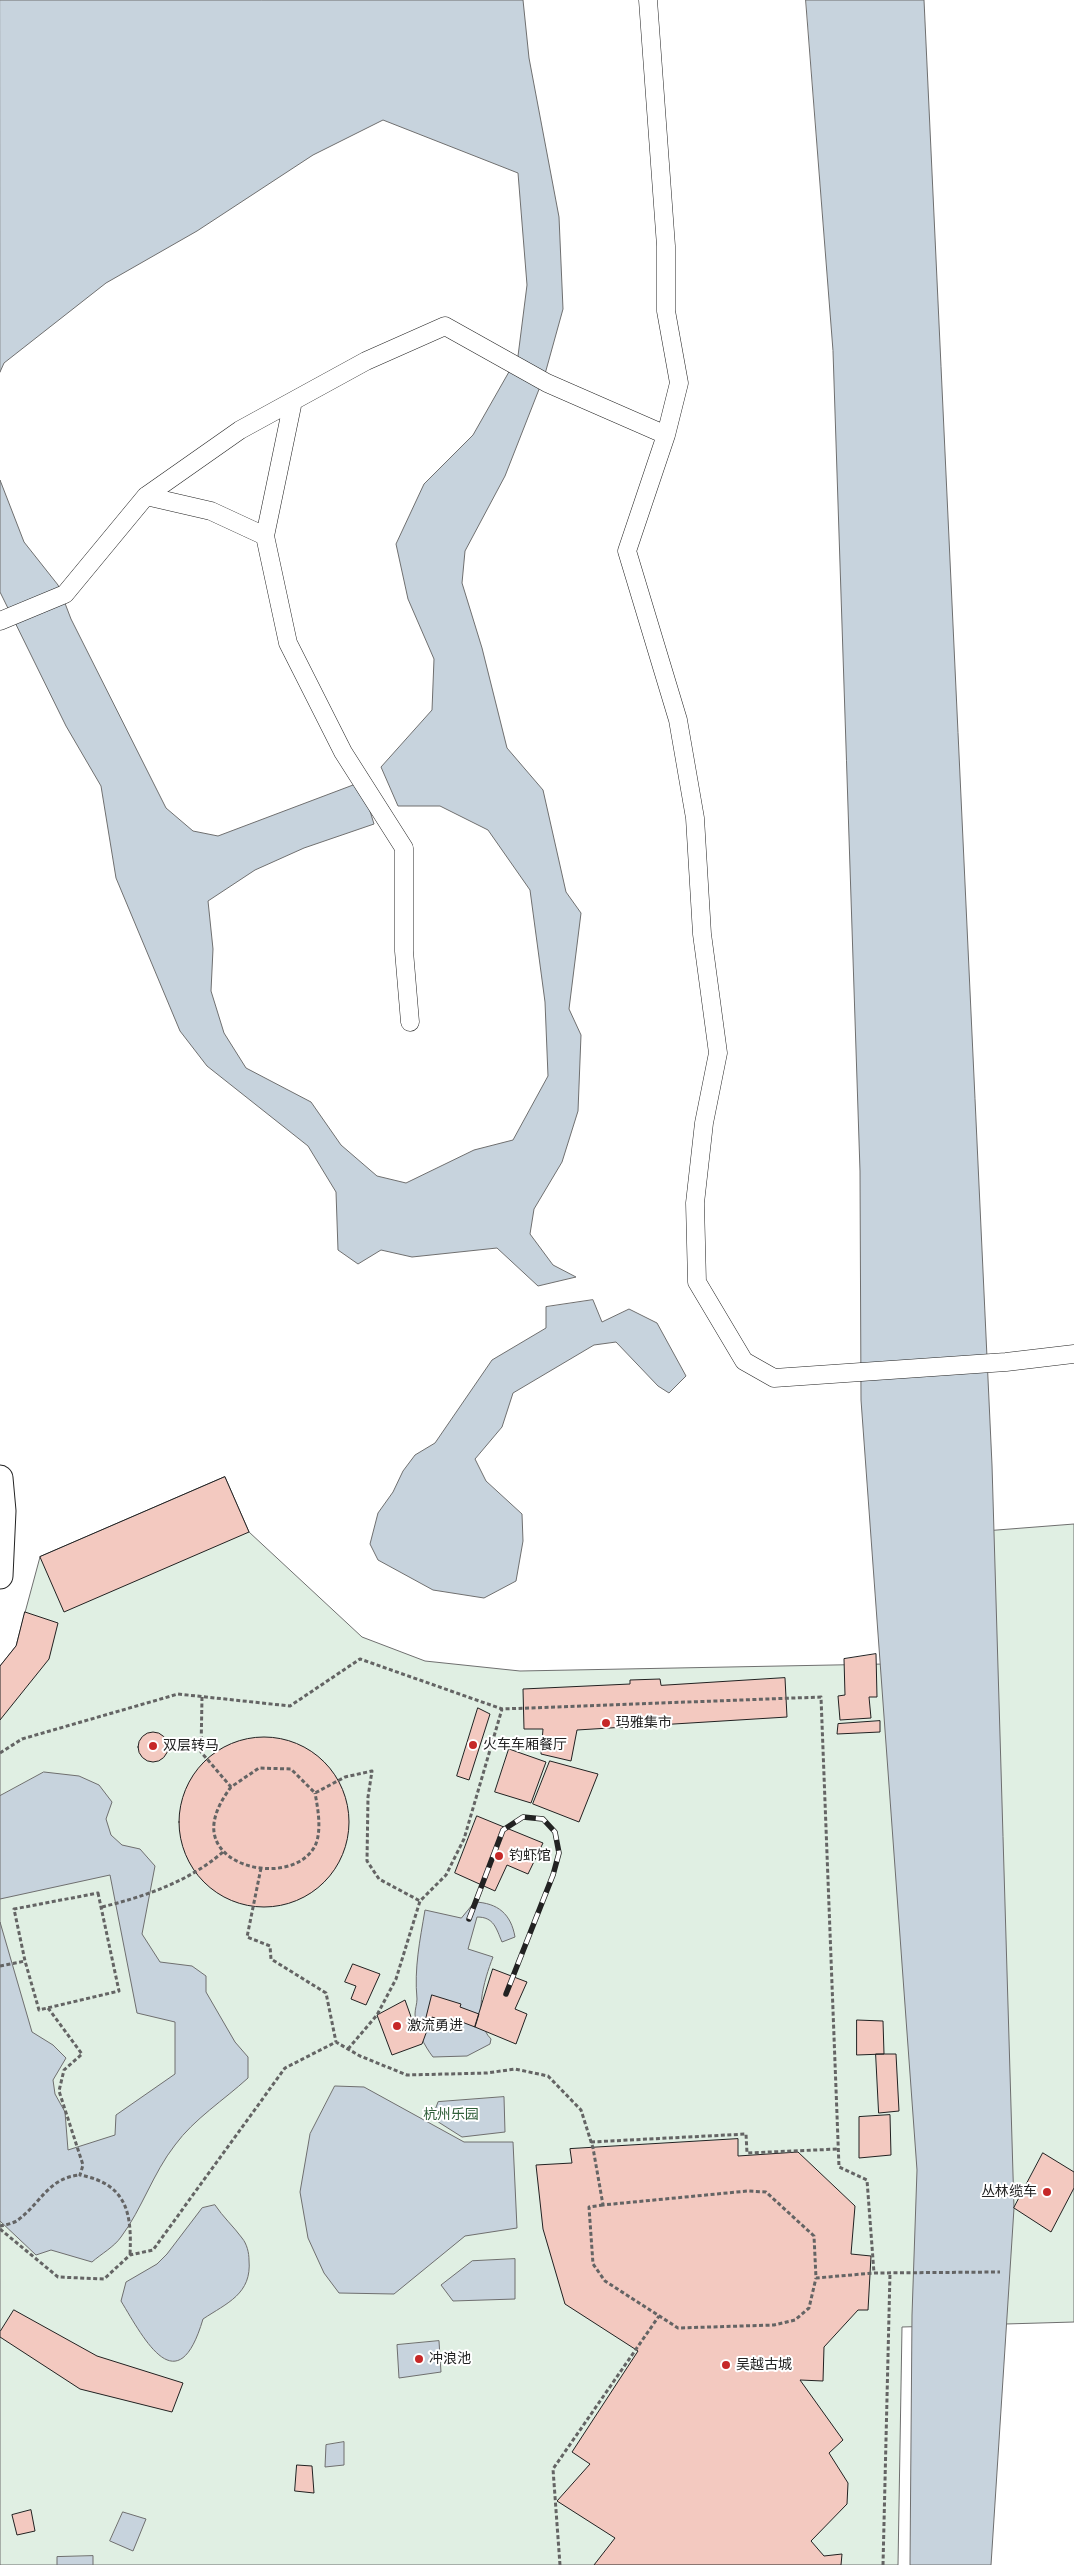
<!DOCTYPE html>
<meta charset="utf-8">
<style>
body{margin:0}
canvas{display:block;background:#fff}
</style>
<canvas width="1074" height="2565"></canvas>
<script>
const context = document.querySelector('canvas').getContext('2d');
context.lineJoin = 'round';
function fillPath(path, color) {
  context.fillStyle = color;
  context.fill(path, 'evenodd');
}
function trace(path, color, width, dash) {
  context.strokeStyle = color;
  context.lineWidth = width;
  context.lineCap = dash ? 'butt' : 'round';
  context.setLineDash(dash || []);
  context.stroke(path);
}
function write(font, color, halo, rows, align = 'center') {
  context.font = font + ' "DM Sans","Noto Sans SC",sans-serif';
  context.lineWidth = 4;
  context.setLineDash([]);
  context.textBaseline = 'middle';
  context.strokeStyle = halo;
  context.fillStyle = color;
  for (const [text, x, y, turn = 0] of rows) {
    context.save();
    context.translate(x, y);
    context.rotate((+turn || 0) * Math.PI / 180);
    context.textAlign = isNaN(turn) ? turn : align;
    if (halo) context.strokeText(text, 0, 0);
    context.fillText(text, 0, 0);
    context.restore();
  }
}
const green = new Path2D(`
 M225,1477L249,1532L362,1637L425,1661L520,1671L937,1663L933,1535L1074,1524V2322L902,2327L898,2565H0V1666L16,1646L40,1557Z`);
fillPath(green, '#e0efe3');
trace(green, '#6f6f6f', 1);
const water = new Path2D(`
 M0,0H523L529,58L559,217L563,309L545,374L505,476L465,551L462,583L482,648L507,748L543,790L566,892L581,913L569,1009L581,1035L578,1111L562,1162L534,1209L530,1234L553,1265L576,1277L538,1286L497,1248L412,1257L381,1250L358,1264L338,1250L336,1192L308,1146L207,1066L180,1031L116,878L101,786L66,726L0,592V480L24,542L58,585L71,619L166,808L193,831L218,836L361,782L374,824L304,848L255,870L208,901L213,949L211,991L224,1033L246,1068L311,1102L341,1145L377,1176L406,1183L474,1150L513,1140L548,1076L545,1002L530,890L488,830L440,806H398L381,767L432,710L434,659L408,599L396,544L424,484L473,435L518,356L527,285L518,173L383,120L313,155L197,231L106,283L4,363L0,372Z
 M806,0H924L992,1465L1014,2208L991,2565H910L912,2315L917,2170L861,1400L860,1171L833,351Z
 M593,1300L602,1322L629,1309L657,1323L686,1376L669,1393L658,1386L616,1342L594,1345L513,1393L502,1427L475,1459L486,1481L522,1514L523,1541L516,1581L484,1598L433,1590L378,1560L370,1544L378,1513L393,1492L403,1471L415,1455L435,1443L492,1360L546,1328V1307Z
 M44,1772L79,1776L99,1785L112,1802L106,1819L111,1835L122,1845L140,1849L155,1866L142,1934L160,1962L192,1966L206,1976V1992L235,2042L248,2057V2078C224,2100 194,2119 175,2145C153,2173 142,2209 121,2237C114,2247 101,2254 92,2262L51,2250L36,2255L0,2221V1922L32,2032L53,2045L66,2058L53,2080L55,2094L65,2112L68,2150L115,2135L116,2115L175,2074V2022L137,2013L110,1875L0,1899V1796Z
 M475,1902C498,1903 511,1914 515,1937L502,1942C496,1928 494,1917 477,1917L468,1949L493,1957C484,1980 472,2020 491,2039L490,2044L467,2056L433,2057C425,2047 415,2028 415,2014C415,2009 417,2004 417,1999C414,1968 420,1940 425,1910L461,1918Z
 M335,2086L364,2087L464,2142H513L517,2228L465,2236L394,2294L339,2293L324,2273L308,2238L300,2192L310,2134Z
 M504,2097L505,2132L462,2137L432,2118L438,2102Z
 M215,2205C223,2217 234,2227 242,2238C247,2244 249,2253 249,2260C252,2294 227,2303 203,2319C178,2404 145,2341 121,2301L126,2282L157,2264L167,2254L202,2208Z
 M515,2259V2299L453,2301L441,2285L472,2261Z
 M439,2341L441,2372L399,2378L397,2345Z
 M344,2442V2465L325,2467L326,2445Z
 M123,2512L146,2519L133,2551L110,2541Z
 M93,2556V2565H57V2557Z`);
fillPath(water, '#c7d3dd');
trace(water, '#6f6f6f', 1);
const building = new Path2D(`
 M225,1477L249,1532L64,1612L40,1557Z
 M25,1612L58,1623L49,1659L0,1720V1666L16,1646Z
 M876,1654L877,1697H869L871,1718L840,1720L838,1696L845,1695L844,1659Z
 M785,1678L787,1717L577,1730L571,1761L541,1754L543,1729H524L523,1689L630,1684V1680L660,1679L661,1685Z
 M478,1708L490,1714L469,1780L457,1776Z
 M880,1721V1732L837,1734L838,1724Z
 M138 1747a15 15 0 1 1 30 0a15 15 0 1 1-30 0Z
 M179 1822a85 85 0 1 1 170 0a85 85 0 1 1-170 0Z
 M509,1749L546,1762L531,1803L495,1792Z
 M550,1761L598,1774L579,1822L533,1804Z
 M477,1816L543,1843L528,1874L507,1865L495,1891L455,1873Z
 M353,1964L380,1974L366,2005L351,1999L356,1986L345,1982Z
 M493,1969L527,1982L515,2009L527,2014L516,2044L475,2027Z
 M432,1995L461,2004L460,2007L479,2014L475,2027L454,2019L452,2024L432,2017L422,2044L392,2055L377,2015L405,2000L415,2028L424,2024Z
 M857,2020L883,2021L884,2054L857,2055Z
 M876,2054H896L899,2111L879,2113Z
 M890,2115L891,2155L859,2158V2117Z
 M738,2139V2156L798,2152L855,2206L851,2254L871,2256L868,2310H858L824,2347L823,2381L800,2380L843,2440L829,2453L848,2483L847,2504L811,2541L824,2556L842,2554L841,2565H594L615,2538L557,2501L590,2464L572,2452L638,2351L565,2304L543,2229L536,2165L572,2163L570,2149Z
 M1043,2153L1074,2172V2188L1051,2232L1014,2208Z
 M14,2310L97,2356L183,2383L172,2412L80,2389L0,2337V2332Z
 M297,2465L312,2466L314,2493L295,2491Z
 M31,2510L35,2531L17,2535L12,2515Z`);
fillPath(building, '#f3c9c0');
trace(building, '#222', 1);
const street = new Path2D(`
 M648,0L666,246V311L679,383L666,435L627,551L678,720L695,818L702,934L718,1053L704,1123L695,1203L697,1282L744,1361L774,1378L1006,1362L1074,1354
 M293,401L265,536L288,643L343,752L404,848V951L410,1022
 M146,496L211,511L265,536
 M0,621L65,594L146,496L240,430L366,361L445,326L547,383L666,435`);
const secondary = new Path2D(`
 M0,1478L3,1511L0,1576`);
trace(street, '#222', 19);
trace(secondary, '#222', 27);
trace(new Path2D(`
 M202,1697L201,1752L231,1787L259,1768L291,1769L315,1793L345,1777L372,1771L368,1797L367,1861L379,1879L420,1901
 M0,1753L22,1739L178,1694L290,1706L360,1659L502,1709L821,1697L839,2167L867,2180L874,2273
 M231,1787C222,1799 212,1816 214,1832C219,1872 295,1883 315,1846C322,1831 318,1809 315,1793
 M261,1868L247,1937L270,1946L271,1959L326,1993L336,2042
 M98,1893L119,1991L39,2010L25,1961L14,1909Z
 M102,1907C146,1896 188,1882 223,1852
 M0,1966L25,1961
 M48,2008L82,2054L64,2070L59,2091L83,2165L80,2175C127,2184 132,2213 130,2255
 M348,2049L377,2015L396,1979L420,1901L446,1875L464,1839L502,1709
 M591,2142L746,2134L747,2153L838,2149
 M603,2205L589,2207L593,2264L605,2281L678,2328L774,2325L795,2320L809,2308L816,2278
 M0,2226C6,2225 14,2223 18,2220C42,2202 48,2178 80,2175
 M0,2229L58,2277L104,2279L130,2255L153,2250L285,2068L336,2042L360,2056L407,2075L487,2073L515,2069L548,2076L581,2110L593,2148L603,2205L748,2191L766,2192L814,2236L816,2278L874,2273L1000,2272
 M560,2565L553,2469L659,2316
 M883,2565L890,2273`), '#646464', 3, [4, 2.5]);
trace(street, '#fff', 18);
trace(secondary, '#fff', 25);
const rail = new Path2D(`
 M469,1919L503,1830L523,1817L543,1819L555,1832L559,1853L553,1875L506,1994`);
trace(rail, '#222', 5.5);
trace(rail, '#fff', 4, [11]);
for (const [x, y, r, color] of [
 [606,1723,5,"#c62828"],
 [473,1745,5,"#c62828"],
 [153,1746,5,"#c62828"],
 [499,1856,5,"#c62828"],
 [397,2026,5,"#c62828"],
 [1047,2192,5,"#c62828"],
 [419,2359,5,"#c62828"],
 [726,2365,5,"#c62828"]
]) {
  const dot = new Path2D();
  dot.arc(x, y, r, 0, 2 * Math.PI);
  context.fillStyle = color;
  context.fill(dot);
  trace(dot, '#fff', 2);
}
write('14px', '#222', '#fff', [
 ["玛雅集市",616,1723],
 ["火车车厢餐厅",483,1745],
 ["双层转马",163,1746],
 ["钓虾馆",509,1856],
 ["激流勇进",407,2026],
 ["丛林缆车",1037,2192,"right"],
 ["冲浪池",429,2359],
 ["吴越古城",736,2365]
], 'left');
write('14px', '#2f5e38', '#fff', [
 ["杭州乐园",451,2115]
]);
</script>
